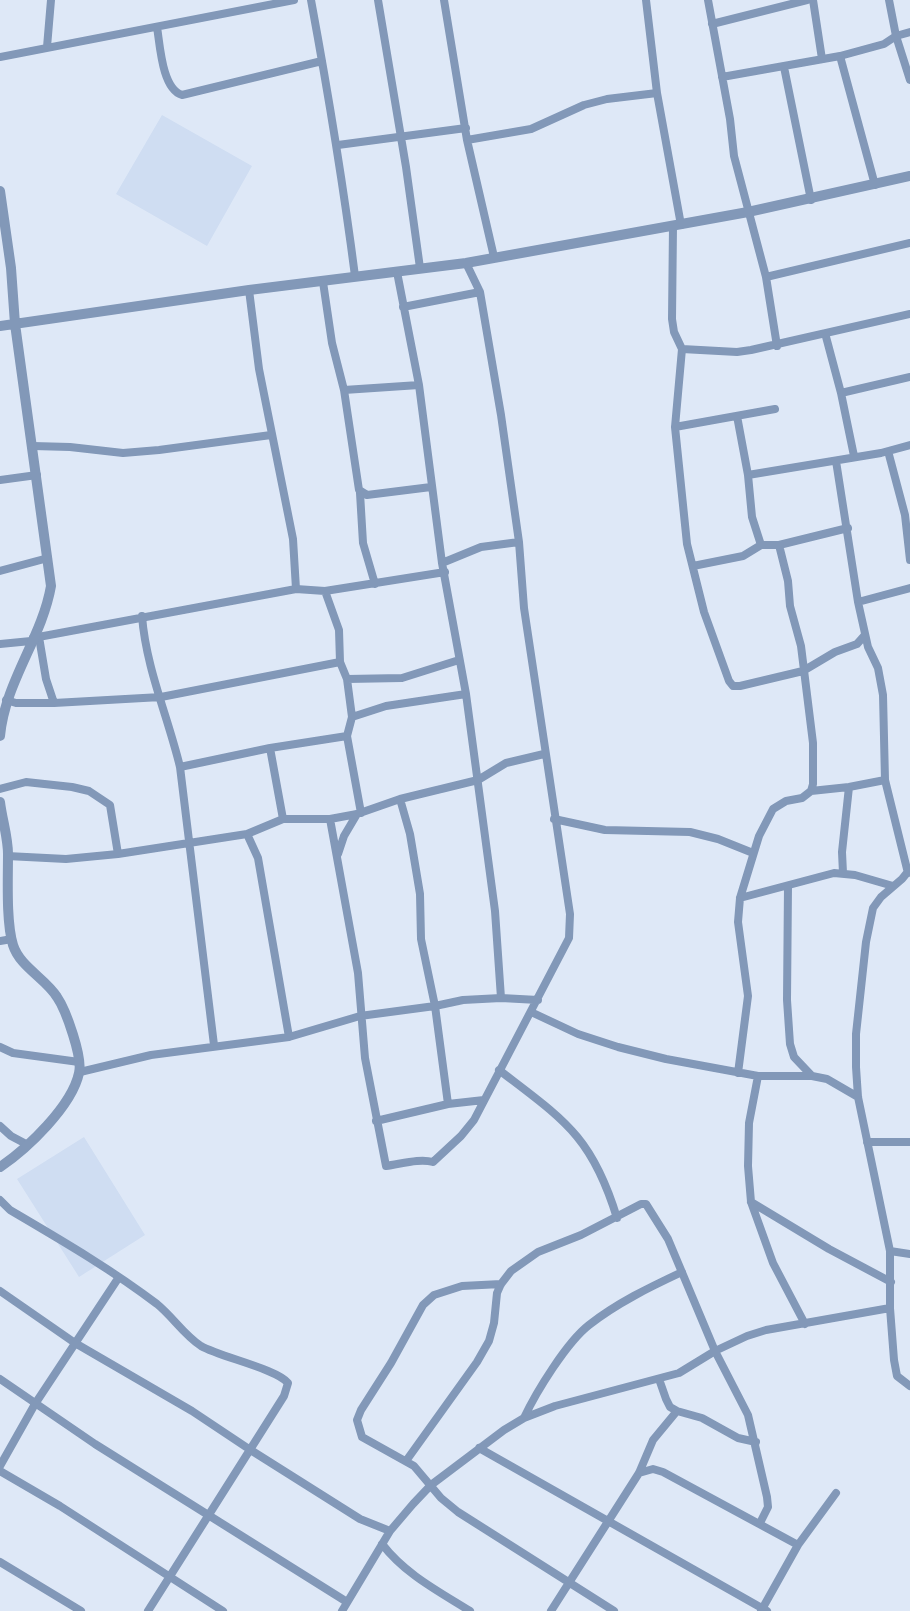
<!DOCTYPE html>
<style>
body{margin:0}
canvas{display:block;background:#dee8f7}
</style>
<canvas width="910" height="1611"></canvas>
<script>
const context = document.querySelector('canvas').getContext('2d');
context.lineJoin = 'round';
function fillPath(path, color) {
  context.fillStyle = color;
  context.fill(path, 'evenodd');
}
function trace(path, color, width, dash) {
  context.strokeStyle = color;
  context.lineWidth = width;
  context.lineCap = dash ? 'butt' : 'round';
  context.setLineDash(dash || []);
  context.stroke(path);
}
fillPath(new Path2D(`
 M162,115L252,166L207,246L116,194Z
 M84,1137L145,1235L79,1277L17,1179Z`), '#cfddf2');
trace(new Path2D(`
 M311,0C328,92 343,183 355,276
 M378,0L406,167L420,268
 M444,0L467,140L494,257
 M646,0L657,93L681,225
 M708,0L730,119L734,156L766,277L777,346
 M813,0L822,59
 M889,0L896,36L910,80
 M712,24L807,0
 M157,27C160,45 162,89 182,95L322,61
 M47,47L51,0
 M840,56L875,185
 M0,57L294,0
 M784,67L811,200
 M722,77L840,56L884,44L896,36L910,32
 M467,140L531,129L584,105L607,99L657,93
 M338,145L466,128
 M673,226L672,319L674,332L682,349L675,427L687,544L704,612L729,681L733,686H740L803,671L835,652L857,644L865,635
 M397,272L419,385L442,563L466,694L495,911L501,998
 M766,277L910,243
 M323,282L332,343L344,390L359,490L367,495L431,487
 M249,290L259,369L293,539L296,589
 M403,307L480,292
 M825,333L841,393L854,456
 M682,349L737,352L751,350L910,314
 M344,390L419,385
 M841,393L910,377
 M737,416L748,475L752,517L761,545
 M675,427L775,409
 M33,446L70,447L123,453L159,450L271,435
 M888,451L905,515L910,560
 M836,461L858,602L868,647L878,668L883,695L885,780L908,873
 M748,475L881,453L910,445
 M0,480L37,475
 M360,493L363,543L375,584
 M779,545L848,528
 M442,563L481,547L519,542
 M693,566L743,556L761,545H779L788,581L790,606L801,646L813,743V784L811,791L802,798L786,801L773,809L759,836L740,898L738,922L748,996L738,1073
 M0,571L48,558
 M325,591L339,630L340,662L347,679L352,717L347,736L361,813
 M858,602L910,588
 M142,616C146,668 168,717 180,767L214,1045
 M39,637L46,679L54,703
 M33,638L296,589L325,591L445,572
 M0,644L31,641
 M347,679L402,678L459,660
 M6,700L16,703H54L161,697L340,662
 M352,717L386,706L466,694
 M270,748L283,819
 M180,767L270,748L347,736
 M0,789L26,782L72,787L89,791L110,805L118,854
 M811,791L849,787L885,780
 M400,799L410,834L420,894L421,939L435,1006L448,1104
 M330,819L358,973L365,1058L386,1166C401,1164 420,1158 433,1162L461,1136L474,1120L569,938L570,914L524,608L519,542L501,415L480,292L466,263
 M554,819L605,830L690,832L718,839L753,853
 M247,834L258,858L289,1037
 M338,854L344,836L357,814
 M7,856L66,859L118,854L247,834L283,819H330L357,814L400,799L478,780L506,763L544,754
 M910,869L902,879L881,897L873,908L866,942L856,1034V1067L858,1097L890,1251V1308L894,1360L897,1376L910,1386
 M843,873L842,852L849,787
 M788,886L787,1000L790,1044L794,1057L812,1076
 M740,898L834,873L855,875L893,886
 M0,941L12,939
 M531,1012L578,1034L618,1047L666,1059L758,1076H812L827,1079L858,1097
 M0,1047L13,1053L79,1062
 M499,1070C564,1120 592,1136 617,1218
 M80,1072L151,1055L289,1037L360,1016L435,1006L463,1000L501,998L538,1000
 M758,1076L749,1123L748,1166L751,1202L773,1263L805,1324
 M376,1121L448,1104L484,1100
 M0,1126L11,1136L28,1145
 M867,1142H910
 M0,1200L10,1210C61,1240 111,1269 157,1304C173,1317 184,1335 201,1346C220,1357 277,1369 288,1383L284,1396L148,1611
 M751,1202L829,1249L891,1282
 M890,1251L910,1254
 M501,1284L462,1286L434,1295L423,1305L391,1363L361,1410L357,1420L362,1437L414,1466L441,1498L458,1512L614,1611
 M0,1291L75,1343L192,1411L249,1449L360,1519L390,1531
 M0,1379L95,1444L347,1602
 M659,1379L666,1399L670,1407L677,1411L702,1418L738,1438L756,1442
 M524,1418C536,1392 567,1342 589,1325C617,1303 650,1287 682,1272
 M479,1448L767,1611
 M406,1461L477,1362L489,1341L494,1323L497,1293L501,1284L511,1271L538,1252L581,1235L641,1204H646L668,1239L715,1351L748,1415L767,1497L768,1507L760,1523
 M0,1466L35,1404L119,1277
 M0,1471L60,1506L223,1611
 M639,1473L653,1469L663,1472L798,1545
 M382,1544C405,1574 438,1591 470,1611
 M0,1562L81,1611
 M342,1611L390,1531L413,1504L431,1485L504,1430L524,1418L555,1406L679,1373L715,1351L747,1336L766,1330L890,1308
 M551,1611L639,1473L653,1440L677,1411
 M761,1611L798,1545L836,1493`), '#8298b8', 8);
trace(new Path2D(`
 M0,191L11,268L15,324L51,586C42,638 5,682 0,736
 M0,326L249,290L466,263L748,212L910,176
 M0,802C2,819 8,837 8,854C8,879 6,922 13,945C20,967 45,978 57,997C66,1010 83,1058 79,1073C72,1106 27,1149 0,1167`), '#8298b8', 10);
</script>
